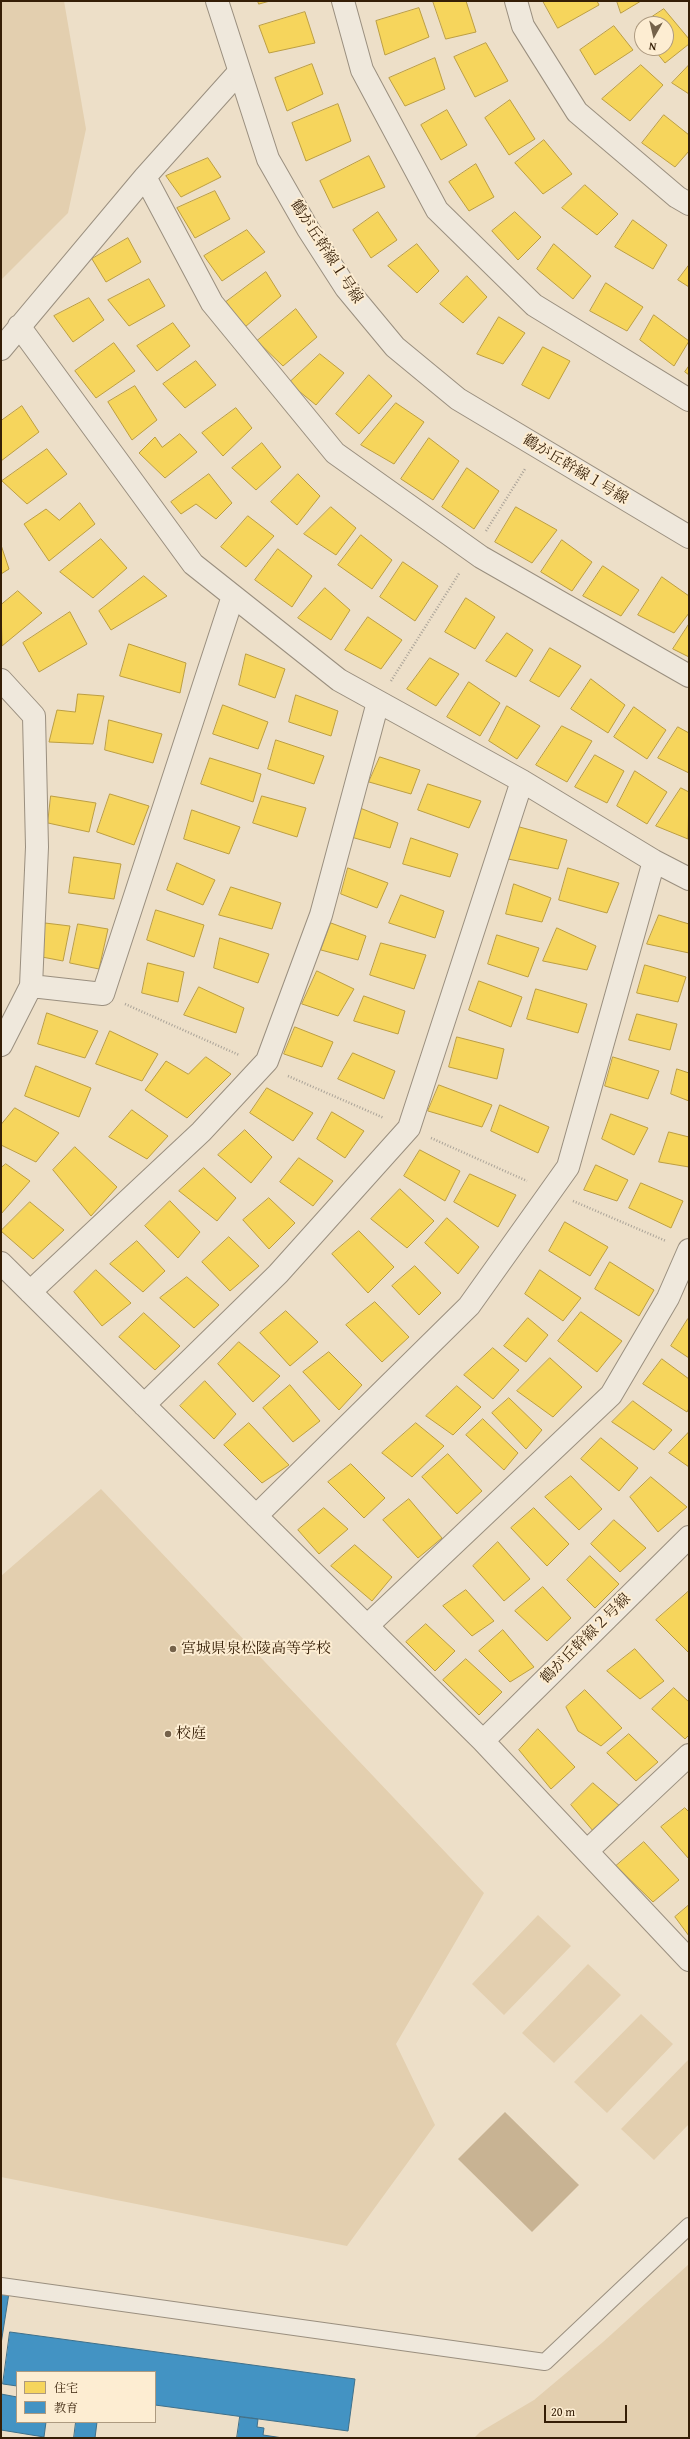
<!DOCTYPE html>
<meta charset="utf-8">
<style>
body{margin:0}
#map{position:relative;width:690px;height:2439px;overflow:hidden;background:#eddfc8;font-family:"Gentium Book Plus","Noto Serif JP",serif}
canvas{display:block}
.frame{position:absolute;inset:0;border:2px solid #351e06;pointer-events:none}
.legend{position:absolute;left:16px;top:2371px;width:140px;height:52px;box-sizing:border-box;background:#fdedd2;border:1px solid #ad9a80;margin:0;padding:5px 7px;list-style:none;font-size:12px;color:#351e06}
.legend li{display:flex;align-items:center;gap:8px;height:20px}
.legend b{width:20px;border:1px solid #ad9a80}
.north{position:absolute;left:634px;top:16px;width:40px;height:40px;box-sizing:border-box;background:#fdedd2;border:1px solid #ad9a80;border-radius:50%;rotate:188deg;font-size:11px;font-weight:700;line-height:16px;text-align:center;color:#351e06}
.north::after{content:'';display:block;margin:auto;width:14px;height:18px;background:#75624a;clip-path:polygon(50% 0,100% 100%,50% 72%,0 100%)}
.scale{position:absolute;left:544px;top:2405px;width:83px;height:18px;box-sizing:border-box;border:2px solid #351e06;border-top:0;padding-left:5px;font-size:12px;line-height:14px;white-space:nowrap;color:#351e06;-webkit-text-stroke:3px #fdedd2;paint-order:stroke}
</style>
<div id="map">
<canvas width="690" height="2439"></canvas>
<div class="frame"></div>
<ul class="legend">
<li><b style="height:11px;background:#f6d55c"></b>住宅</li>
<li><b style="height:11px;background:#4393c3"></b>教育</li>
</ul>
<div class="north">N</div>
<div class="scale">20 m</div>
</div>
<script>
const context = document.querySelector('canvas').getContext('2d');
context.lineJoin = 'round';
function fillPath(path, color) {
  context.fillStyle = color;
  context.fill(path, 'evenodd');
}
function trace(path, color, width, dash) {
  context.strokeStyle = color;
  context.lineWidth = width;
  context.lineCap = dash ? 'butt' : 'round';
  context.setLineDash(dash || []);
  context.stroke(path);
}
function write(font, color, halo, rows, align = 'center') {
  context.font = font + ' "Gentium Book Plus","Noto Serif JP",serif';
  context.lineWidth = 4;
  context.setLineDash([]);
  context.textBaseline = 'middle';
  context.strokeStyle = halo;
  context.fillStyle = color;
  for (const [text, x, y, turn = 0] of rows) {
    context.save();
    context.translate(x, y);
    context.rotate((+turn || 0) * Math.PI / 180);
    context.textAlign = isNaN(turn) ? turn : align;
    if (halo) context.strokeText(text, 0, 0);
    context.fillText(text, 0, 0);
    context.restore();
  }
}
fillPath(new Path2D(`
 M1,1H64L86,129L68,213L1,280Z
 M101,1489L484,1893L396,2044L435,2125L347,2246L1,2177V1576Z
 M538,1915L571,1946L504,2015L472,1984Z
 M588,1964L621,1995L554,2063L522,2033Z
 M641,2014L673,2044L607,2113L574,2082Z
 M688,2060L689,2124L654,2160L621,2129Z
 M689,2264V2438H474L480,2432L534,2400L603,2342Z`), '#e3cfaf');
fillPath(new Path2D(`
 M505,2112L579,2185L532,2232L458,2159Z`), '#c8b393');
const homes = new Path2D(`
 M258,1H270L259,4Z
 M433,1H466L476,32L446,39Z
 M543,1H597L599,5L558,28Z
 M617,1H641L621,13Z
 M419,8L429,37L385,55L376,21Z
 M664,9L689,39V44L665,63L653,48H666V24H642V33L637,27Z
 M305,12L315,43L269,53L259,26Z
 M614,26L633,50L595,75L580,50Z
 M486,43L508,81L475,97L454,57Z
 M435,58L445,89L405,106L389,78Z
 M312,64L323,94L287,111L275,78Z
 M641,65L663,85L630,121L602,99Z
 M689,65V94L672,83Z
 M510,100L535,139L509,155L485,118Z
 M338,104L351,141L306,161L292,123Z
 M447,110L467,145L441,160L421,125Z
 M664,115L689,135V151L675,167L642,143Z
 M544,140L572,174L543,194L515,163Z
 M369,156L385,187L333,208L320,181Z
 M208,158L221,177L181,197L166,176Z
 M476,164L494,197L469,211L449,182Z
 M585,185L618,214L597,235L562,208Z
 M215,191L230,219L195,238L177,208Z
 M378,212L397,240L371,258L353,230Z
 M515,212L541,237L518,260L492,231Z
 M633,220L667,245L653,269L615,247Z
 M247,230L265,252L222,281L204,256Z
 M128,238L141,262L106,282L92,259Z
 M417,244L439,271L417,293L388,266Z
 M554,244L591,276L573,299L537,269Z
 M689,265V287L678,280Z
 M266,272L281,296L245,327L226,302Z
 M467,276L487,297L463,323L440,304Z
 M149,279L165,306L129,326L108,300Z
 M606,283L643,307L627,331L590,311Z
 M89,298L104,320L73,342L54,316Z
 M296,309L317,337L283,366L257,341Z
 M654,315L689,341L674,366L640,340Z
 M499,317L525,333L503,364L477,354Z
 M173,323L190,346L157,371L137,346Z
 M114,343L135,371L96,398L75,371Z
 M543,347L570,361L549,399L522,385Z
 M320,354L344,373L316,405L289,383Z
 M196,361L216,385L185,408L163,384Z
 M689,366V375L685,372Z
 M369,375L392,396L359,434L336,414Z
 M135,386L157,420L132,440L108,402Z
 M396,403L424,422L394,464L361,445Z
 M22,406L39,432L1,461V421Z
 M236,408L252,428L223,456L202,433Z
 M180,434L197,452L165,478L139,453L155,437L162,447Z
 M429,438L459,461L433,500L401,479Z
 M262,443L281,467L256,490L232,468Z
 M47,449L67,474L27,504L2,481Z
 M467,468L499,491L474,529L442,507Z
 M209,474L232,503L216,519L196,504L181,514L171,502Z
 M298,474L320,496L297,525L271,502Z
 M80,503L95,524L49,561L24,524L46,509L59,520Z
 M331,507L356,528L336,555L304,534Z
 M516,507L557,530L532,563L495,542Z
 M248,516L274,536L246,567L221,547Z
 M361,535L392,560L372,589L338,565Z
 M101,539L127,568L93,598L60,572Z
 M562,540L592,562L572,591L541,572Z
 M1,545L9,569L1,574Z
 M278,549L312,576L292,607L255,580Z
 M403,562L438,586L415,621L380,597Z
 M603,566L639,590L621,616L583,596Z
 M144,576L167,596L111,630L99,611Z
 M662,577L689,596V613L674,633L638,615Z
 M325,588L350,610L331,640L298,618Z
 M18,591L42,613L2,646L1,605Z
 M466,598L495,617L475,649L445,632Z
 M70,612L87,644L39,672L23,643Z
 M368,617L402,640L381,669L345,650Z
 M689,624V657L673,649Z
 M507,633L533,650L516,677L486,661Z
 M129,644L186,663L180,693L120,676Z
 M550,648L581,666L559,697L530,681Z
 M246,654L285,669L275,698L239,685Z
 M430,658L459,674L436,706L407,689Z
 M591,679L625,705L608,733L571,709Z
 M469,682L500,703L480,736L447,717Z
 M78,694L104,696L93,744L49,742L57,710L75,712Z
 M296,695L338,711L331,736L289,722Z
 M223,705L268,722L258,749L213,734Z
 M507,706L540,726L517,759L489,741Z
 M634,707L666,730L647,759L614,737Z
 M109,720L162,734L153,763L105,750Z
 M562,726L592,741L567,782L536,765Z
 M678,727L689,733V773L658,758Z
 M276,740L324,756L314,784L268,769Z
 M595,755L624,771L607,803L575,787Z
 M380,757L420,770L411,794L369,782Z
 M210,758L261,774L253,802L201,784Z
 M635,771L667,792L647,824L617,806Z
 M428,784L481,801L469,828L418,810Z
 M681,788L689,792L688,839L656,826Z
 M110,794L149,806L134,845L97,832Z
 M51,796L96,803L89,832L48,823Z
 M262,796L306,808L297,837L253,823Z
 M360,808L398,823L390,848L351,837Z
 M192,810L240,827L229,854L184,839Z
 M516,826L567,840L558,869L508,859Z
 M411,838L458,854L450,877L403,864Z
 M74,857L121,864L114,899L69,893Z
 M177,863L215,880L203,905L167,890Z
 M348,868L388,883L377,908L341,894Z
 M568,868L619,883L607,913L559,900Z
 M514,884L551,898L542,922L506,914Z
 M231,887L281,903L272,929L219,915Z
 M401,895L444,911L435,938L389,923Z
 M156,910L204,925L194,957L147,940Z
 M659,915L689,924V953L647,944Z
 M45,923L70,926L63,961L42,957Z
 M331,923L366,936L358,960L321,950Z
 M78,924L108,929L99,969L70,963Z
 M557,928L596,946L587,970L543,961Z
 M497,935L539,948L528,977L488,964Z
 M220,938L269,954L258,983L214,968Z
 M381,943L426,955L414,989L370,975Z
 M148,963L184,972L178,1002L142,993Z
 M645,965L686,977L678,1002L637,993Z
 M317,971L354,989L338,1016L302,1004Z
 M479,981L522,997L511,1027L469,1010Z
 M199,987L244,1008L236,1033L184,1015Z
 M536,989L587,1004L578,1033L527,1019Z
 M364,996L405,1011L398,1034L354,1021Z
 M47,1013L98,1031L85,1058L38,1044Z
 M637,1014L677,1024L670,1050L629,1040Z
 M295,1027L333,1042L322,1067L284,1054Z
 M110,1031L158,1054L142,1081L96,1064Z
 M457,1037L504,1049L497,1079L449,1067Z
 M353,1053L395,1071L384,1099L338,1079Z
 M206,1057L231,1074L187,1118L145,1090L166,1061L188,1074Z
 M613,1057L659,1071L648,1099L605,1086Z
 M36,1066L91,1088L79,1117L25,1096Z
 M677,1069L689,1073V1101L671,1094Z
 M439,1085L492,1105L482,1127L428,1111Z
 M267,1088L313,1113L293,1141L250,1113Z
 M500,1105L549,1127L538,1153L491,1131Z
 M15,1108L59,1133L36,1162L1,1145V1125Z
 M132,1110L168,1136L147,1159L109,1137Z
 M332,1112L364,1131L345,1158L317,1139Z
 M611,1114L648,1128L634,1155L602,1139Z
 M245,1130L272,1157L251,1183L218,1155Z
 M669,1132L689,1137V1167L659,1162Z
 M75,1147L117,1187L91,1216L53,1170Z
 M420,1150L460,1171L445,1201L404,1176Z
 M299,1158L333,1181L313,1206L280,1182Z
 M6,1164L30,1181L1,1214V1168Z
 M596,1165L628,1180L617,1201L584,1190Z
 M204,1168L236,1198L217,1221L179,1191Z
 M470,1174L516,1195L498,1227L454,1202Z
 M641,1183L683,1201L671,1228L629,1208Z
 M400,1189L434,1221L407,1248L371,1219Z
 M269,1198L295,1223L269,1249L243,1220Z
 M170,1201L200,1232L178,1258L145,1226Z
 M30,1202L64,1230L33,1259L1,1231Z
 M447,1218L479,1247L458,1274L425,1243Z
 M565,1222L608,1247L590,1276L549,1251Z
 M359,1231L394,1267L368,1293L332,1254Z
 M229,1237L259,1266L230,1291L202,1262Z
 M137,1241L165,1271L143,1292L110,1264Z
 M610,1262L654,1290L639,1316L595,1289Z
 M415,1266L441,1293L419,1315L392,1286Z
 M96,1270L131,1303L102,1326L74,1292Z
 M540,1270L581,1298L563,1321L525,1294Z
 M187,1277L219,1305L194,1328L160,1298Z
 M375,1302L409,1337L382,1362L346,1325Z
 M286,1311L318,1342L290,1366L260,1333Z
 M581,1312L622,1341L597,1372L558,1341Z
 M144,1313L180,1346L155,1370L119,1337Z
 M528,1318L548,1335L526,1362L504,1346Z
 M688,1319L689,1320V1358L671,1346Z
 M239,1342L280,1376L253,1402L218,1364Z
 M493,1348L519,1370L493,1399L464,1375Z
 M329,1352L362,1385L339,1410L303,1372Z
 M550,1358L582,1387L553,1417L517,1391Z
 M662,1359L689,1379V1408L687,1412L643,1384Z
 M205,1381L236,1414L214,1439L180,1406Z
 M290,1385L320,1421L293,1442L263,1408Z
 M457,1386L481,1407L453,1435L426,1416Z
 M509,1398L542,1430L526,1449L492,1413Z
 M633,1401L672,1430L654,1450L612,1422Z
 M483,1419L518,1453L504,1470L466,1435Z
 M249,1423L289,1465L262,1483L224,1445Z
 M416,1423L444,1446L412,1477L382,1453Z
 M689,1432V1467L669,1453Z
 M601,1438L638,1468L619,1491L581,1459Z
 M448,1454L482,1491L457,1514L422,1477Z
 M351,1464L385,1498L364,1518L328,1482Z
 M571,1476L602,1509L579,1530L545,1497Z
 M651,1477L687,1507L658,1532L630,1497Z
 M409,1499L442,1538L418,1558L383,1520Z
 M324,1508L348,1529L319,1554L298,1530Z
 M534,1508L569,1544L547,1566L511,1528Z
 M614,1520L646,1548L620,1572L591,1544Z
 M498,1542L530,1579L504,1601L473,1566Z
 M355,1545L392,1577L372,1601L331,1566Z
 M590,1556L619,1584L595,1608L567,1580Z
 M543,1587L571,1618L547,1641L515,1611Z
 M466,1590L494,1621L472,1636L443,1606Z
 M688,1592L689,1593V1653L656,1620Z
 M426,1624L455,1651L435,1671L406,1642Z
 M503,1630L534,1667L510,1682L479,1651Z
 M635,1649L664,1681L640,1699L607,1671Z
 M466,1659L502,1692L479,1715L443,1680Z
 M674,1688L689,1702V1735L685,1739L652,1709Z
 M585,1690L622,1728L601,1746L578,1731L566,1707Z
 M538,1729L575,1767L551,1789L519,1750Z
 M629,1734L658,1762L636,1781L607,1753Z
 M593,1783L621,1807L594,1832L571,1805Z
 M685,1808L689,1812V1859L661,1827Z
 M644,1842L679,1880L653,1902L616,1866Z
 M689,1905V1936L675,1917Z`);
fillPath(homes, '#f6d55c');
trace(homes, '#bc9e42', 1);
const schools = new Path2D(`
 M1,2292L9,2293L1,2344Z
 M10,2332L355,2379L348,2431L155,2405V2372H17V2386L3,2384Z
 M1,2394L17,2397V2422H46L44,2437L1,2430Z
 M240,2417L258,2419L257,2427L264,2428L263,2435L283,2438H237Z
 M76,2422H97L95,2438H74Z`);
fillPath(schools, '#4393c3');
trace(schools, '#3f708a', 1);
const service = new Path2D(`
 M1,2286L545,2362L689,2226`);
const minor = new Path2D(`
 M343,1L362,70L437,210L534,305L689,400
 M516,1L523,26L577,112L677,197L689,204
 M145,177L212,303L335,453L481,557L689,676
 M19,326L193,564L339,680L522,781L654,861L689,879
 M1,349L145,177L239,72
 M1,680L34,716L37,847L31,986L1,1045
 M31,986L103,994L233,596
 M1,1263L483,1741L689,1960
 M30,1292L201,1132L267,1061L321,915L378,702
 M144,1405L278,1274L409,1128L522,781
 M256,1516L469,1306L568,1167L654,861
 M367,1626L611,1395L668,1298L689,1250
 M483,1741L689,1537
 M587,1851L689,1755`);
const tertiary = new Path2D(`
 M217,1L268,159L308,229L346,288L395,347L458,399L689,537`);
trace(service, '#9a8f7f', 18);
trace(minor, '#9a8f7f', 24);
trace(tertiary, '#9a8f7f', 24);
trace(new Path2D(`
 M486,531L525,469
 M391,681L460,572
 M125,1004L239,1055
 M288,1076L384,1118
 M431,1138L527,1181
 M573,1201L666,1241`), '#aaa398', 2.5, [1, 2]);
trace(service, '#efe8dc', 16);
trace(minor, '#efe8dc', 22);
trace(tertiary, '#efe8dc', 22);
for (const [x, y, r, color] of [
 [173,1649,4,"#75624a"],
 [168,1734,4,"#75624a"]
]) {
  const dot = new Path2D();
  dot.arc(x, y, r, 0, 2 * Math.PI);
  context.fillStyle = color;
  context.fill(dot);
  trace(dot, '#fdedd2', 1.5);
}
write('15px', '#351e06', '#fdedd2', [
 ["鶴が丘幹線１号線",326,252,57],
 ["鶴が丘幹線１号線",575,470,31],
 ["鶴が丘幹線２号線",586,1639,-45]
]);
write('15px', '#351e06', '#fdedd2', [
 ["宮城県泉松陵高等学校",181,1649],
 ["校庭",176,1734]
], 'left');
</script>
